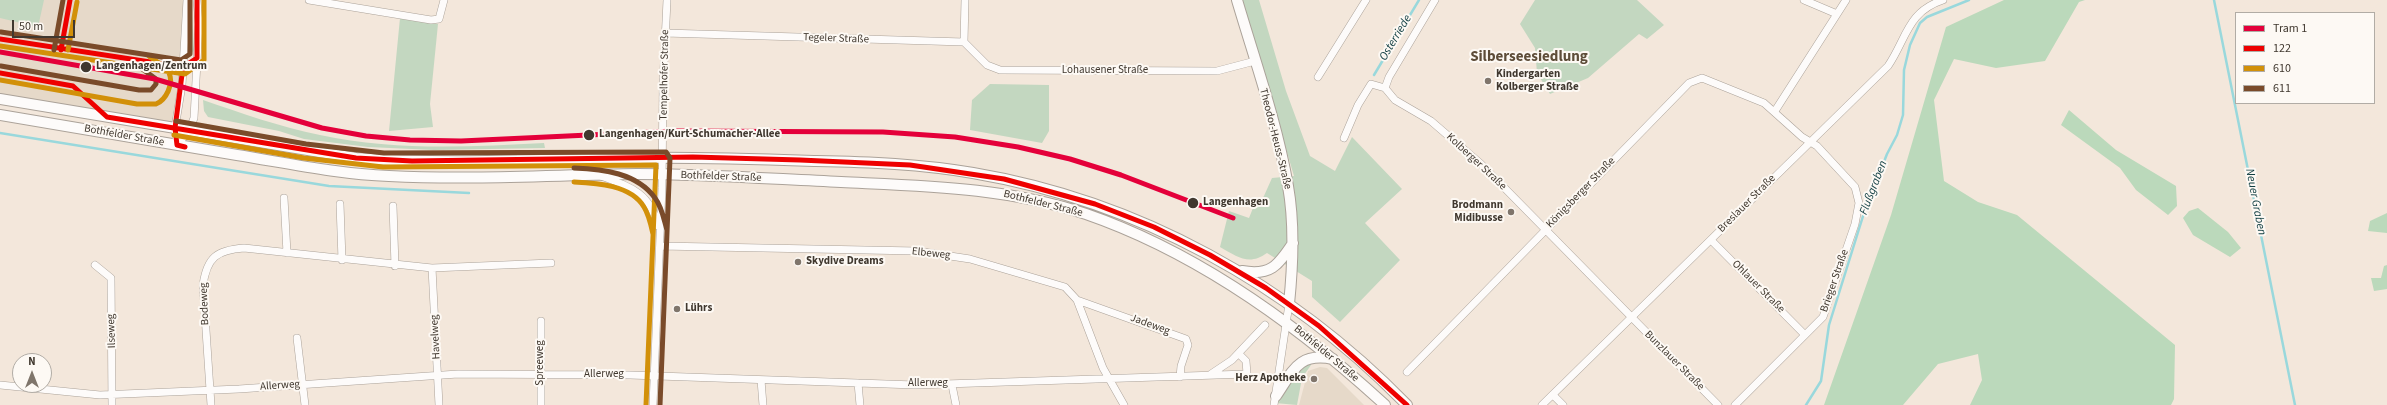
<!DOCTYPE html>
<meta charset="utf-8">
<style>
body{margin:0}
#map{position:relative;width:2387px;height:405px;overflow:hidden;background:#f3e7db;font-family:"Source Sans 3",sans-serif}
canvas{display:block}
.legend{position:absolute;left:2235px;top:12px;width:140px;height:92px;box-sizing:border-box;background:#fdf9f4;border:1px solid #b1aca5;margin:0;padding:5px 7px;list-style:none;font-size:12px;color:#40382f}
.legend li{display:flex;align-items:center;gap:8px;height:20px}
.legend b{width:20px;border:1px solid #b1aca5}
.north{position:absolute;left:12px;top:353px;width:40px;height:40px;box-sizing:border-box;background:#fdf9f4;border:1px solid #b1aca5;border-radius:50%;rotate:0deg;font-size:11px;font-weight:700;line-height:16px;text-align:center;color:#40382f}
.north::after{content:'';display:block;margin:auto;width:14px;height:18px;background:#7f756b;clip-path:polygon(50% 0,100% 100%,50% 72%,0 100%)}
.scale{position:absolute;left:12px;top:20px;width:63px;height:18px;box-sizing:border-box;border:2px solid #40382f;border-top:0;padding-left:5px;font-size:12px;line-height:14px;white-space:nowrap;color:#40382f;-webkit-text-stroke:3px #fdf9f4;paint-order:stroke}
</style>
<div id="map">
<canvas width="2387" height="405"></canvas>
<ul class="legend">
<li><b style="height:5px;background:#e4003a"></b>Tram 1</li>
<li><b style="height:5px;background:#e00"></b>122</li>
<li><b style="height:5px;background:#d29009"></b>610</li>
<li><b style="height:5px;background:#7a4b2a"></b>611</li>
</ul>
<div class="north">N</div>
<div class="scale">50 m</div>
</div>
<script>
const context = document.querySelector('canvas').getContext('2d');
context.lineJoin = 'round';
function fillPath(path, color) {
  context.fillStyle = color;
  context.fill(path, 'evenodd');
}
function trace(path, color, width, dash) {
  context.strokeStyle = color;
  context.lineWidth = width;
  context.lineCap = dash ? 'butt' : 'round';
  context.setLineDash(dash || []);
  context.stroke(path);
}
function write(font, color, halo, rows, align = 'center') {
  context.font = font + ' "Source Sans 3",sans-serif';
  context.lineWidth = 4;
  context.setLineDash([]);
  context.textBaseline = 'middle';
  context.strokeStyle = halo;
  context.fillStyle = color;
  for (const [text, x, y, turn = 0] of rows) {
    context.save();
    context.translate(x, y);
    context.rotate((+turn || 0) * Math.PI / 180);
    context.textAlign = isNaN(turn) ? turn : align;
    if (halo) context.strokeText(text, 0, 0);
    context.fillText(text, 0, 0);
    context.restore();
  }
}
fillPath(new Path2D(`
 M0,0H187L175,128L0,99Z
 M1320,367L1327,368L1364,405H1299L1308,371Z`), '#e6d9c9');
fillPath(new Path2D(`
 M0,0H44L38,27L0,18Z
 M1242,0H1259L1286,91L1310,156L1335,171L1352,137L1402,189L1365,223L1400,260L1340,322L1312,297V281L1267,253C1249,266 1238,257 1220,247L1229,211L1249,218L1253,208L1259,207L1272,178L1294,176Z
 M1535,0H1637L1664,25L1647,39L1639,34L1588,78L1550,94L1537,73L1535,48L1520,24Z
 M192,15L194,50L190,56Z
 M400,18L438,24L430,104L433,127L389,131Z
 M990,84L1049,85V131L1042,143L970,130L972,100Z
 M203,100C241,113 280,127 320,135C393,151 469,147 544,143L545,148L434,150L368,147L304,139L279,131L208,117L204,111Z
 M1308,358L1311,365L1302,378L1297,405L1275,403Z`), '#c3d7c0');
fillPath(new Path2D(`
 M2004,0H2085L2079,2L2045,61L1996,68L1954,59L1934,100L1944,181L1978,202L2017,215L2175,345L2174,399L2171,405H1970L1982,380L1978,354L1938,364L1903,405H1824L1891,215L1946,27Z
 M2069,110L2116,150L2176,186L2177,206L2168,215L2136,190L2120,168L2061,125Z
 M2198,208L2228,232L2241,248L2230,257L2193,235L2183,218L2189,211Z
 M2387,213V233L2368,231L2370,221Z
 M2387,265V289L2374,291L2371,278H2381L2384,266Z`), '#bbd9bb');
trace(new Path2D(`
 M2214,0L2295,405
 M1374,75L1419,0
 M0,133L329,186L469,193
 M1806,405L1821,381L1829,325L1864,213L1887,154L1897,135L1903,115L1904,70L1910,45L1920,23L1927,17L1969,0`), '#99d8dc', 2.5);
const street = new Path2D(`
 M309,0L431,20L439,19L444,0
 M1435,0L1389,77L1385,88L1395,100L1431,121L1481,164L1718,405
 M1804,0L1837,14
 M665,33L964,42
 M964,42L987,65L1000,70L1217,71L1255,61
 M964,42L965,0
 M1318,77L1366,0
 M1775,111L1846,0
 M1344,138L1358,105L1371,84L1385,88
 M177,145L189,131L194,118L199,24L197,0
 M177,145L175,128L182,85L187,0
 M601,176C631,187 650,193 658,226
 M284,198L287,253
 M340,204L342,260
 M393,206L395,266
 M1711,240L1805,335
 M660,246L917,251L970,259L1065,287L1077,300L1103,368L1124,405
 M95,265L111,278L112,405
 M432,268L439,405
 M1077,300L1186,339L1188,345L1181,366L1180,377
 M297,338L305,405
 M1407,372L1689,83L1702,78L1764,103L1802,137L1817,146L1855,187L1859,203L1855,224L1823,317L1735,405
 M1211,374L1232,360L1265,325
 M761,380L763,405
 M858,383L860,405
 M0,385L100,395L239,389L458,374L630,375L915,385L1247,374L1246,361L1239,354
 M952,385L956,405
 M1553,395L1563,405
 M211,405L203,285C207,257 217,250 244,248L432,268L551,263
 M541,405V321
 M653,405L662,188L663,85L667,0
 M1274,405L1289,304
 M1542,405L1888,66C1907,38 1907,12 1943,0`);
const secondary = new Path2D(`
 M1237,0C1255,61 1277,123 1288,186C1295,225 1293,265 1289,304
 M0,99L356,158C449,165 543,159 637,158C697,157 756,159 816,161C869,162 921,164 973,173C1139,201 1290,285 1407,405
 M0,115C79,129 158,142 237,155C287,163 338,174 389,176C471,180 554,175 637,174C705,174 773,179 841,182C924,186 1006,187 1086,214C1199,253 1298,325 1385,405
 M1242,271C1270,276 1278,266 1293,243
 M1276,396C1293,371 1298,352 1333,359`);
trace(street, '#aba299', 8);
trace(secondary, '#aba299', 12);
trace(street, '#fdfbfa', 7);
trace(secondary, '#fdfbfa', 10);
trace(new Path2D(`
 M0,39L183,67
 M61,50L70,0
 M183,67L175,128L177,145L185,147
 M183,67L197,58V0
 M0,73L73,86L107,117L356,158L412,161L693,157L800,160L910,165L1004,179L1095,204L1154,227L1210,255L1266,288L1319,326L1407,405`), '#e00', 5);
trace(new Path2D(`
 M0,46L185,74L204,60V0
 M68,50L77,2
 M0,80L137,104H156C166,100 174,84 169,73C167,67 155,61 149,56
 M174,135L304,158L383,167L656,165L646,405
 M574,182C597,183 631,185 644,207C649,215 651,225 653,234`), '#d29009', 5);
trace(new Path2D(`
 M1,32L181,60L190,54V0
 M54,50L63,0
 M1,66L139,90H151L156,84V79L141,68
 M176,121L306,144L384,153L666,152L670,158L660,405
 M574,168C603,169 637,173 655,198C662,207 664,220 667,230`), '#7a4b2a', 5);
trace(new Path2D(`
 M0,52L155,79L322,128L366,136L410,140L461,141L674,131L883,132L955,137L1018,147L1070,159L1121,175L1233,218`), '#e4003a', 5);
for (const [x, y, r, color] of [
 [86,67,6,"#40382f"],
 [1488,81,4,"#7f756b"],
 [589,135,6,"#40382f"],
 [1193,203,6,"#40382f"],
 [1511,212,4,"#7f756b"],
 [798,262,4,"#7f756b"],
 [677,309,4,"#7f756b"],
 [1314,379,4,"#7f756b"]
]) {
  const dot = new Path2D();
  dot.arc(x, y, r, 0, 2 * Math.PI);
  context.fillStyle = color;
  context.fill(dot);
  trace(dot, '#fdf9f4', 1.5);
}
write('11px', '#40382f', '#fdf9f4', [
 ["Tegeler Straße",836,39,2],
 ["Lohausener Straße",1105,71],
 ["Tempelhofer Straße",665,75,-89],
 ["Bothfelder Straße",124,136,10],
 ["Theodor-Heuss-Straße",1275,139,76],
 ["Kolberger Straße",1476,162,43],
 ["Bothfelder Straße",721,177,2],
 ["Königsberger Straße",1581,193,-46],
 ["Bothfelder Straße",1043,204,14],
 ["Breslauer Straße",1747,204,-45],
 ["Elbeweg",931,254,6],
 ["Brieger Straße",1835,281,-71],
 ["Ohlauer Straße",1758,287,45],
 ["Bodeweg",205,304,-92],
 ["Jadeweg",1150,325,20],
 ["Ilseweg",112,331,-92],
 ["Havelweg",436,337,-93],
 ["Bothfelder Straße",1326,354,40],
 ["Bunzlauer Straße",1674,361,45],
 ["Spreeweg",541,363,-90],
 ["Allerweg",604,375],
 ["Allerweg",928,384],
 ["Allerweg",280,386,-4]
]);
write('bold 11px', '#40382f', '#fdf9f4', [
 ["Langenhagen/Zentrum",96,67],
 ["Langenhagen/Kurt-Schumacher-Allee",599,135],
 ["Langenhagen",1203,203]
], 'left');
write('bold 11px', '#40382f', '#fdf9f4', [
 ["Kindergarten",1496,75],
 ["Kolberger Straße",1496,88],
 ["Brodmann",1503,206,"right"],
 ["Midibusse",1503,219,"right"],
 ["Skydive Dreams",806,262],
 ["Lührs",685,309],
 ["Herz Apotheke",1306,379,"right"]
], 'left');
write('italic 12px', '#0f3d41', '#fdf9f4', [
 ["Osterriede",1396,38,-59],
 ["Flußgraben",1874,188,-69],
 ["Neuer Graben",2255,202,79]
]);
write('bold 15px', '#5e4d39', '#fdf9f4', [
 ["Silberseesiedlung",1529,58]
]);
</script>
